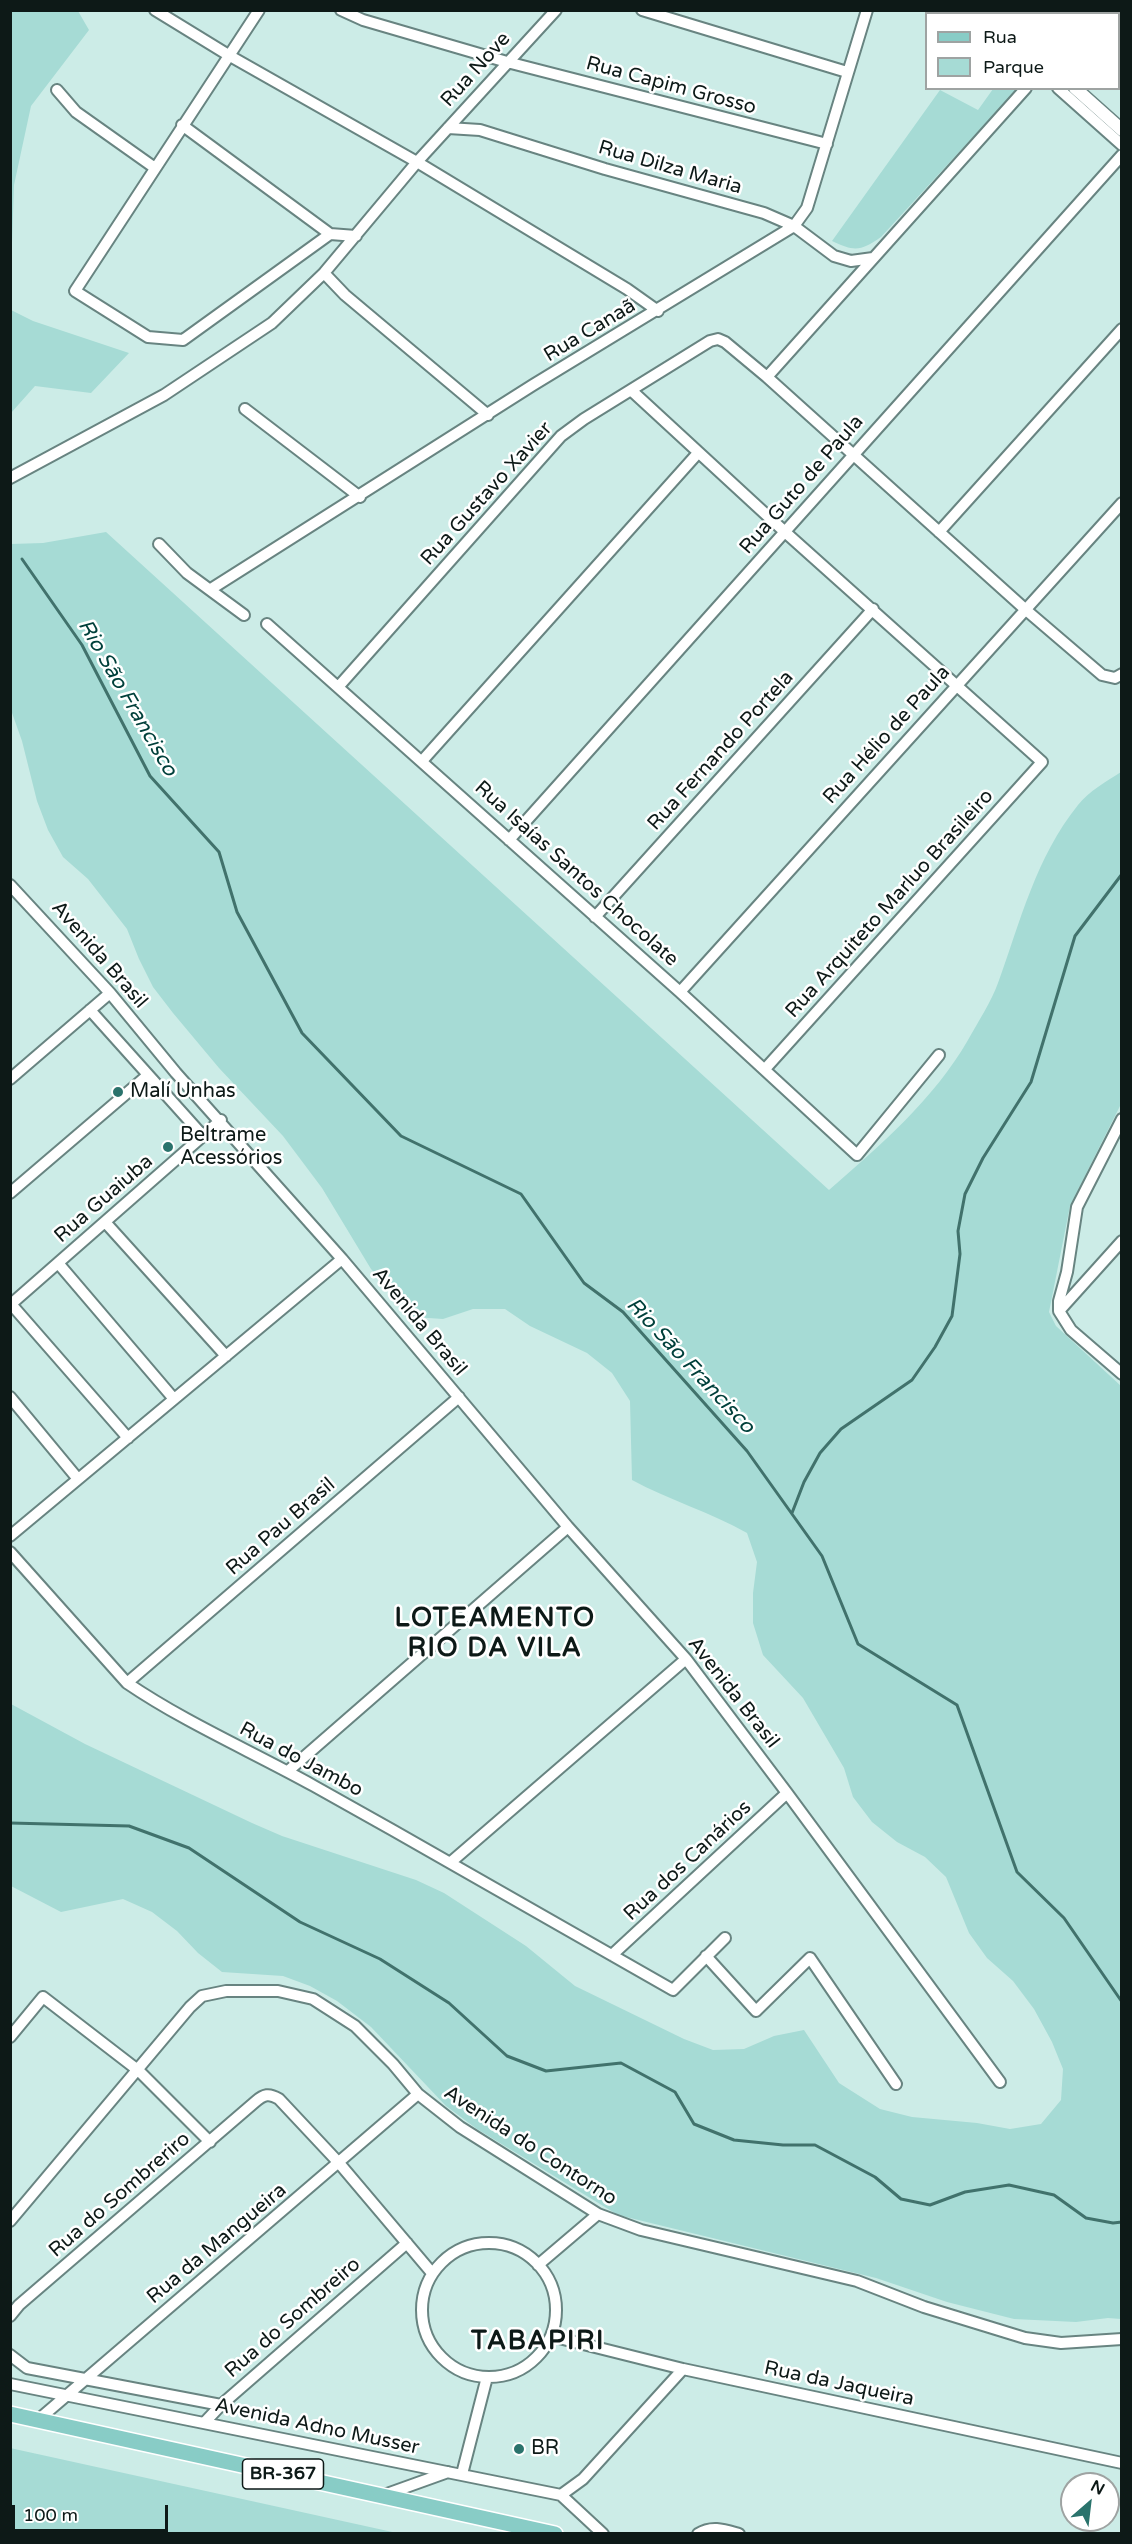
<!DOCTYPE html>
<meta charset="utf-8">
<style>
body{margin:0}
#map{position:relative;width:1132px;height:2544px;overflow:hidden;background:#ccece7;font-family:"Varela Round",sans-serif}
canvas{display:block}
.frame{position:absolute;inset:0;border:12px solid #0d1917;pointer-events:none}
.legend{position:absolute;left:925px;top:12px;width:195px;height:78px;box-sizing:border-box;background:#fff;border:2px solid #9ea3a2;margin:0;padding:8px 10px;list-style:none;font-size:18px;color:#0d1917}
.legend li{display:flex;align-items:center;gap:12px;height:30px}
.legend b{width:30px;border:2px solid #9ea3a2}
.north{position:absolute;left:1060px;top:2472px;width:60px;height:60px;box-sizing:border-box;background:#fff;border:2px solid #9ea3a2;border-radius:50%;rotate:28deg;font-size:16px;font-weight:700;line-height:24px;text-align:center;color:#0d1917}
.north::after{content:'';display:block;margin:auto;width:21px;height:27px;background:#2a736c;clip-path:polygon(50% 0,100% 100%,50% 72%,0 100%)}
.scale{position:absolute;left:12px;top:2505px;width:156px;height:27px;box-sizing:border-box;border:3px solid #0d1917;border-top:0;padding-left:8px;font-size:18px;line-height:21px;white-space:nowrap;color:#0d1917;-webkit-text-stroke:4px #fff;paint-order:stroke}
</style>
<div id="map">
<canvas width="1132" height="2544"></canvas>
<div class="frame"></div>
<ul class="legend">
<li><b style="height:8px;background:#88ccc6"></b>Rua</li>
<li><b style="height:16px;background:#a6dbd5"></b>Parque</li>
</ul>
<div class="north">N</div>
<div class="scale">100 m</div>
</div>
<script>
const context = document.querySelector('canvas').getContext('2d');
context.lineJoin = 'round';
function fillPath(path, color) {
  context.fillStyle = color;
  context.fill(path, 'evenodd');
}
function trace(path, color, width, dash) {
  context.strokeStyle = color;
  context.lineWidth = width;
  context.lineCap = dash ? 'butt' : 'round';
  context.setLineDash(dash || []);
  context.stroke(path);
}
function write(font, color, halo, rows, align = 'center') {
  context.font = font + ' "Varela Round",sans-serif';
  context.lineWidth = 5;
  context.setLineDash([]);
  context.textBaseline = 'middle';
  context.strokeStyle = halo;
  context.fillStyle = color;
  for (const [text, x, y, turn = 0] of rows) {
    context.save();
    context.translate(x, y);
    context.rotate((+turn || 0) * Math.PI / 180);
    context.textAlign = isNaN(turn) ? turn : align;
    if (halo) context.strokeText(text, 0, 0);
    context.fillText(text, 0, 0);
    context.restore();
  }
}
fillPath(new Path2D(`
 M11,10L78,11L89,30L31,106L14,185L11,272Z
 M993,89H1017L881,237C861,251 855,252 832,241L940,90L978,110Z
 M11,310L33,321L129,353L91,393L35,386L11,413Z
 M106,532L829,1190C880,1146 934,1099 968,1040C978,1022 991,1002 998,983C1020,922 1036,857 1078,805C1089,791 1107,781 1121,772V1104L1070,1206L1049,1312L1056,1326L1121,1386V2319L1108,2318L1076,2322L1014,2319L947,2302L876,2278L618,2215L477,2129L446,2106L371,2027L337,2001L310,1986L283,1976L222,1972L198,1953L177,1931L152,1912L123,1899L61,1912L11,1886V1704L85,1744L252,1823L282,1836L416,1880L444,1893L526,1946L575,1986L684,2039L713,2050L744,2049L774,2036L804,2030L839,2083L880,2109L912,2117L977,2123L1010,2129L1041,2124L1061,2100L1063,2069L1052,2042L1034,2009L1013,1981L987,1958L969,1933L946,1877L925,1857L897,1842L872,1822L853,1797L844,1768L803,1698L763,1655L753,1623V1593L757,1562L747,1533C710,1512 669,1500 632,1480L630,1401L612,1373L587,1353L530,1326L505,1309H473L443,1319L414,1317L371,1269L322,1188L283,1136L219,1068L173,1013L153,987L139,959L127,929L88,879L63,857L48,830L37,801L22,741L11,710V544L43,543Z
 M10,2448L397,2533H11Z`), '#a6dbd5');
trace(new Path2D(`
 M22,559L82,645L150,776L219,852L237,912L302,1033L401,1136L521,1194L584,1283L623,1312L747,1451L822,1556L858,1644L957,1705L1017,1872L1064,1918L1122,2002
 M792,1513L804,1482L820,1453L841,1429L912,1380L935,1347L952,1316L960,1254L958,1231L965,1194L983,1158L1031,1082L1075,936L1122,874
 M10,1823L129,1826L189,1848L300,1922L380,1959L449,2003L507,2056L546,2071L621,2063L675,2092L694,2124L734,2140L783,2145H815L875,2177L901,2199L930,2205L965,2192L1009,2185L1054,2195L1086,2218L1113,2223L1122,2222`), '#41726c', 3);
const minor = new Path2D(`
 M155,10L230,56L417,162L627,289L658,311
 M259,10L75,291L148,337L183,340L330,234L356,236
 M341,10L363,20L507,62L827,144
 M642,10L847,72
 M1058,88L1122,145
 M57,90L76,112L155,168
 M182,125L330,234
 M448,128L480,130L605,169L764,213L794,226L834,256L851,261L873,258
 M324,273L345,295L488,415
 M767,377L1026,88
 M632,391L785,532L1042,762L765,1069
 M245,409L360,497
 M10,478L164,395L272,323L324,273L417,162L556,10
 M939,532L1122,329
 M159,544L187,573L244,615
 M211,589L533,385L794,226L807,208L867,10
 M267,624L680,992L857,1155L939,1055
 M339,686L561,436L584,419L710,341L718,339L725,342L767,377L1026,610L1102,675L1115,678L1122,674
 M422,761L698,453
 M509,840L1122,155
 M10,885L110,993L176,1073L342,1259L568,1527L686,1659L787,1793L1000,2082
 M595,917L873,609
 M680,992L1122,503
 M90,1010L203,1136
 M10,1079L110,993
 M10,1193L148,1075
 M105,1222L226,1356
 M58,1263L174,1399
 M11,1304L128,1438
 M10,1305L221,1120
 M1059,1311V1301L1067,1272L1077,1207L1122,1119
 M1059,1311L1122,1241
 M1059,1311L1071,1330L1122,1374
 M10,1397L78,1479
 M10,1536L342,1259
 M10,1552L127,1683C186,1723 251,1751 314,1786C434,1853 553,1921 673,1990L725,1938
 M127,1683L459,1397
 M288,1771L568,1527
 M451,1862L686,1659
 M612,1955L787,1793
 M706,1956L756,2011L810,1958L896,2084
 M10,2037L43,1997L139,2071L210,2142
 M10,2221L190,2007L202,1996L226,1991H278L313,1999L355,2026L393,2064L418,2094L460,2127L598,2214L641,2230L857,2281L924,2307L1025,2338L1061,2343L1122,2339
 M422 2310a67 67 0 1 1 134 0a67 67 0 1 1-134 0Z
 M538,2265L598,2214
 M10,2316L19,2305L255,2102C264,2094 269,2093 279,2099L339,2163L432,2273
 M551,2336L683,2369L1122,2463
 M10,2355L27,2368L221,2405
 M10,2384L561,2495L603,2534
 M38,2420L418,2094
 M205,2422L221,2405L407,2243
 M462,2474L487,2377
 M384,2495L448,2472
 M561,2495L583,2479L683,2369
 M698,2534C712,2525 725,2530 739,2534`);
const tertiary = new Path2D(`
 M1019,14V10
 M1075,88L1122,130`);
const primary = new Path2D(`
 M10,2414L555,2534`);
trace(minor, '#688481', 14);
trace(tertiary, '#688481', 15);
trace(primary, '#fff', 18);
trace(minor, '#fff', 10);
trace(tertiary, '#fff', 12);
trace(primary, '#88ccc6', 15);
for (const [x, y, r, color] of [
 [118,1092,6,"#2a736c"],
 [168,1147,6,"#2a736c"],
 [519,2449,6,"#2a736c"]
]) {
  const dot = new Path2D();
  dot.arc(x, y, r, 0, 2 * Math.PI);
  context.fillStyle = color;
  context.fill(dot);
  trace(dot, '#fff', 2);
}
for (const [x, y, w] of [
 [283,2474,81]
]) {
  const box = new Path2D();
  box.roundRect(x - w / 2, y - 15, w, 30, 4.5);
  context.fillStyle = '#fff';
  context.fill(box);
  trace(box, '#0d1917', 1.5);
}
write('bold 18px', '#0d1917', null, [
 ["BR-367",283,2474]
]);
write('20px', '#0d1917', '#fff', [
 ["Rua Nove",476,70,-48],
 ["Rua Capim Grosso",671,86,15],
 ["Rua Dilza Maria",670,168,16],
 ["Rua Canaã",590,331,-31],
 ["Rua Guto de Paula",802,485,-49],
 ["Rua Gustavo Xavier",487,494,-48],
 ["Rua Hélio de Paula",887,735,-48],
 ["Rua Fernando Portela",721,751,-48],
 ["Rua Isaías Santos Chocolate",576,874,42],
 ["Rua Arquiteto Marluo Brasileiro",890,904,-48],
 ["Avenida Brasil",99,955,49],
 ["Rua Guaiuba",104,1199,-41],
 ["Avenida Brasil",419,1322,50],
 ["Rua Pau Brasil",281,1527,-41],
 ["Avenida Brasil",733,1693,52],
 ["Rua do Jambo",301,1760,28],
 ["Rua dos Canários",688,1861,-43],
 ["Avenida do Contorno",530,2146,33],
 ["Rua do Sombreriro",120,2195,-41],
 ["Rua da Mangueira",217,2244,-40],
 ["Rua do Sombreiro",293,2318,-41],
 ["Rua da Jaqueira",839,2384,12],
 ["Avenida Adno Musser",317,2427,12]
]);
write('20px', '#0d1917', '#fff', [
 ["Malí Unhas",130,1092],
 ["Beltrame",180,1136],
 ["Acessórios",180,1159],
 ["BR",531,2449]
], 'left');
write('italic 21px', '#00403b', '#fff', [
 ["Rio São Francisco",127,698,60],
 ["Rio São Francisco",690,1366,47]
]);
context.letterSpacing = '1.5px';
write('bold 26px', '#0d1917', '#fff', [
 ["LOTEAMENTO",495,1619],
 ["RIO DA VILA",495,1649],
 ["TABAPIRI",538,2342]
]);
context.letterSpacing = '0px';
</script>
